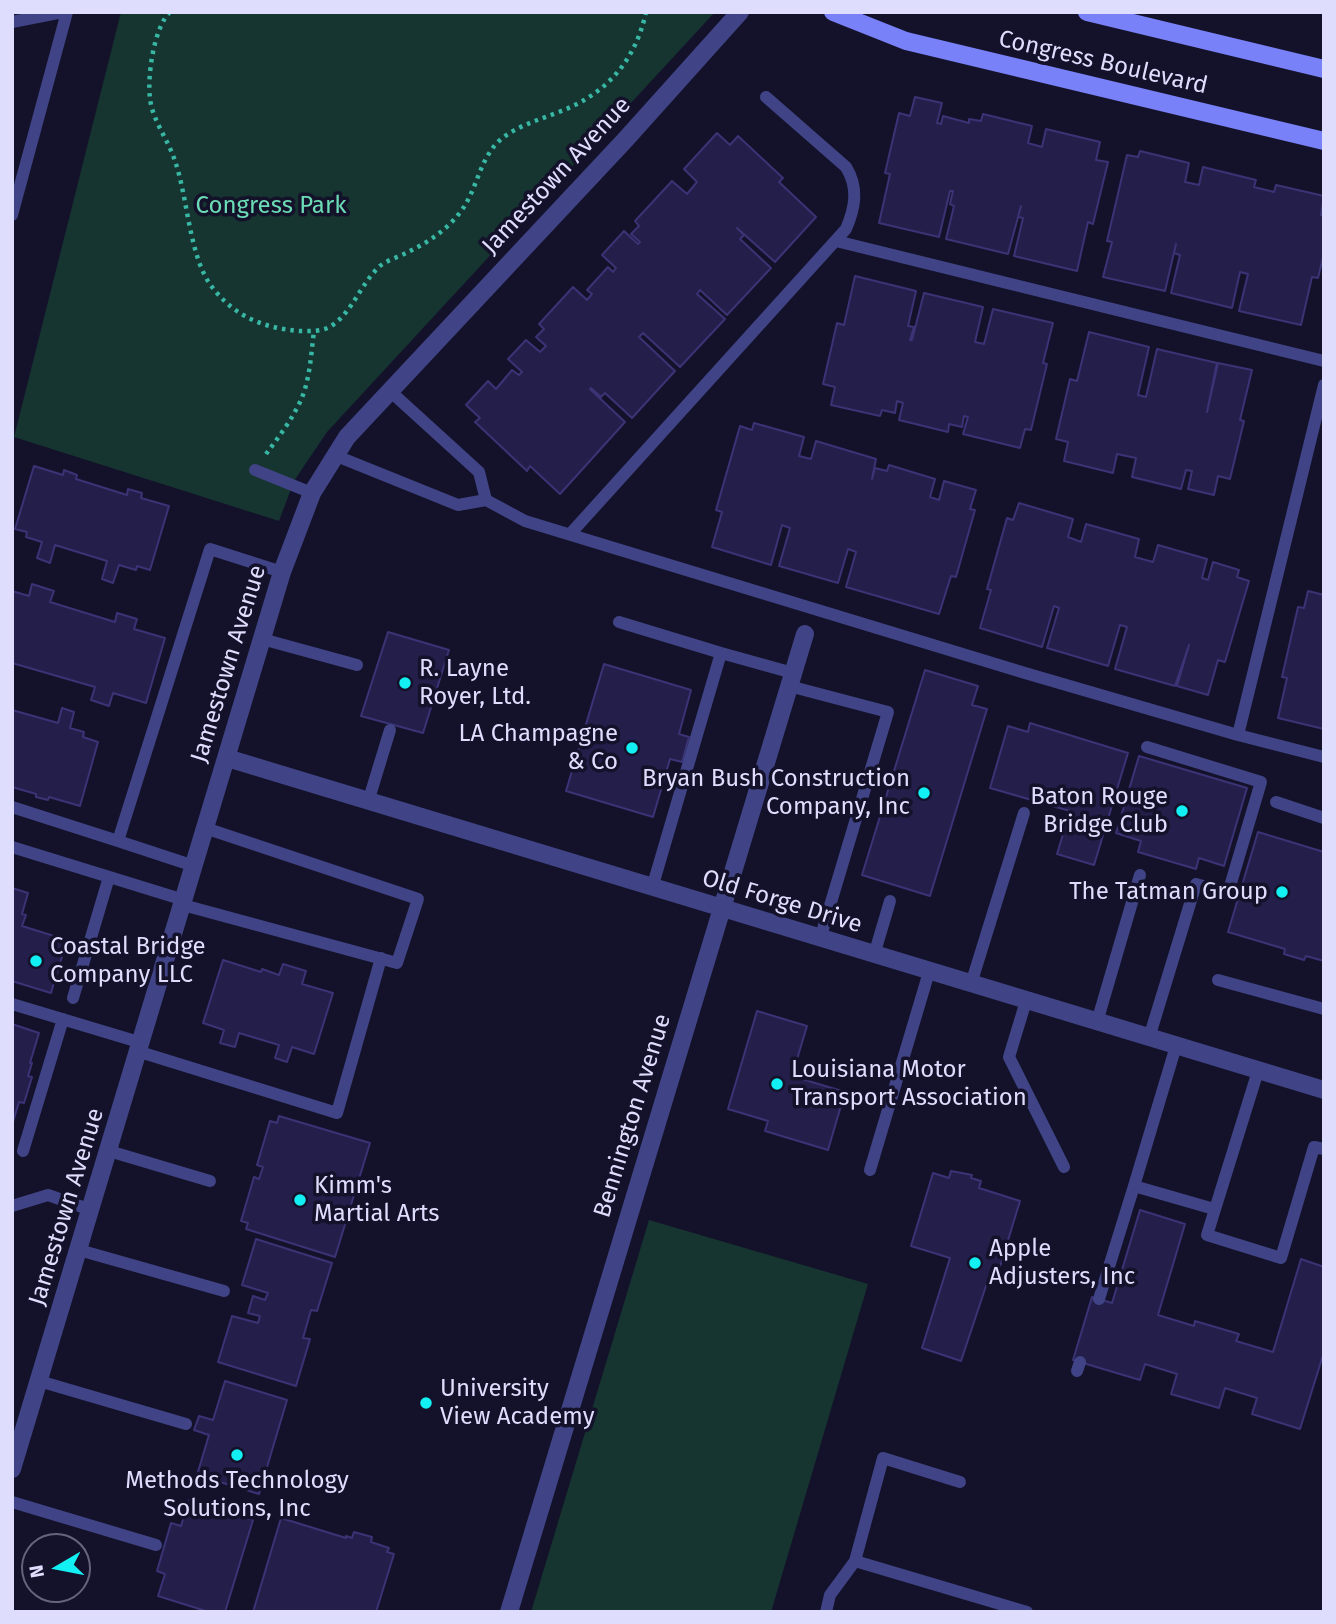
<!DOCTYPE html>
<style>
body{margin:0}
#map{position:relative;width:1336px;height:1624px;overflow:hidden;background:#14122a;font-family:"Fira Sans",sans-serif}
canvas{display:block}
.frame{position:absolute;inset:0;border:14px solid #deddfd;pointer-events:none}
.north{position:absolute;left:21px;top:1533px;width:70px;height:70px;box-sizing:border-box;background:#14122a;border:2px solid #65637e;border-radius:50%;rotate:260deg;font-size:19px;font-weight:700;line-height:28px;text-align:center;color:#deddfd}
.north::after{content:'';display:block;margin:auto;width:24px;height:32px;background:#13f0f3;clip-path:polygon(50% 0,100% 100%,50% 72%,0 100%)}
</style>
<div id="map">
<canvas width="1336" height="1624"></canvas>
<div class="frame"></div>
<div class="north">N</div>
</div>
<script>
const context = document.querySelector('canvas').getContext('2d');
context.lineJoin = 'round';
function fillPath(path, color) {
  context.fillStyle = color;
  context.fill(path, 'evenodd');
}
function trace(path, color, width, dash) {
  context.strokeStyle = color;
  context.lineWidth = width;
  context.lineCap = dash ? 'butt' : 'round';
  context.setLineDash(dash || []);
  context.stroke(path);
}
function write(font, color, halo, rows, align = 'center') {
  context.font = font + ' "Fira Sans",sans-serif';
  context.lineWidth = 7;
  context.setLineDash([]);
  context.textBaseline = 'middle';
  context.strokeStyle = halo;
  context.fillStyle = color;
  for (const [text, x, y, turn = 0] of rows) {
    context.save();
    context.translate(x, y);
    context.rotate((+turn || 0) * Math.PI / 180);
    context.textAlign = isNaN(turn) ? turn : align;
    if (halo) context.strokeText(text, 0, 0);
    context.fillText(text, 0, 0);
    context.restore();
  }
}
fillPath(new Path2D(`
 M121,12H715L327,432L294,481L279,521L14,437Z
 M649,1220L868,1284L771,1612H531Z`), '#163430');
const building = new Path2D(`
 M915,97L942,103L937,123L941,124L943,116L969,123V119L981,121L983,114L1032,126L1028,143L1042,147L1046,129L1100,142L1096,160L1108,162L1093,224L1088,222L1077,271L1014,256L1023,218L1018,217L1021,206L1008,254L946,239L954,206L950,204L953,191H950L939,237L879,223L890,174L885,173L899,113L910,116Z
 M717,133L730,145L738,136L783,178L779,182L816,217L775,262L737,228L744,235L740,239L771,268L727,315L700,290L697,294L725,319L680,367L643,333L639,337L675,371L632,418L605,393L601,397L591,388L590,389L625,422L560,494L530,466L527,471L475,422L480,418L466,405L488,381L496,389L512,370L519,375L522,372L508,359L526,340L540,352L546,346L536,337L544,329L539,324L573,287L587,300L592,294L587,290L608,267L613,272L616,268L602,255L624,231L638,244L640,242L631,234L639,226L635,221L672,181L687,194L697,182L684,169Z
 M1140,151L1189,163L1185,182L1199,185L1203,167L1256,180L1254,187L1274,192L1276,185L1324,196L1321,215L1324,216V253L1318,278L1312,277L1301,325L1239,311L1248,274L1240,272L1232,308L1171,293L1180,255L1174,253L1176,244L1165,291L1103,277L1112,242L1107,241L1127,155L1138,157Z
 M855,276L916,291L908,326L914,327L910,340H912L924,293L983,307L975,342L984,344L993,309L1053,323L1043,363L1047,364L1031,430L1025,429L1020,448L963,434L968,417L964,416L962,427L949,424L948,432L899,420L903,403L897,401L895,413L882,410L880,416L831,405L835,387L823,384L837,323L844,325Z
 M1089,332L1149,347L1138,395L1146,397L1157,349L1217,363L1207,412L1218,363L1252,370L1240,420L1244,421L1230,479L1218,476L1214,495L1188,489L1192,471L1186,470L1181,489L1132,477L1136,458L1117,454L1113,473L1064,461L1068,442L1056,439L1070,379L1077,381Z
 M754,423L804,437L799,456L811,459L816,441L876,459L872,479L875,468L887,471L889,465L935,479L930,497L939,500L944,481L976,490L970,509L975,510L956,577L951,576L939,614L846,587L856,552L848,549L838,583L779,566L790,528L782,525L771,565L712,547L722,512L716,510L740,426L752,430Z
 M34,466L63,475L64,470L77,475L76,479L127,495L128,489L142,493L141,498L169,506L150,570L137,566L136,570L119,565L113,583L102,579L107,561L55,545L50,563L37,558L42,542L26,537L27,532L15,529Z
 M1019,503L1073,519L1068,537L1081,542L1086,524L1139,539L1135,557L1153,562L1158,545L1207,559L1202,578L1208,580L1213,562L1239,570L1237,577L1249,581L1225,662L1218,660L1208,695L1177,686L1189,645L1175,686L1115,669L1127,627L1120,625L1108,666L1047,648L1059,608L1054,606L1042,647L980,628L991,590L987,589L1007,518L1013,520Z
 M32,584L54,591L50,602L115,622L117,613L137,619L134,629L165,638L146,703L113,693L109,706L91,700L95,687L12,663V591L29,596Z
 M1308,591L1324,595V729L1278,718L1287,678L1282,677L1298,607L1304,608Z
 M388,632L449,650L423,733L361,716Z
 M604,664L691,690L679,734L689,737L682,762L670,759L653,817L566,791Z
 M925,670L978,686L972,705L987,709L930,896L862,875Z
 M62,708L74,712L70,728L84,732L83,737L98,742L80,806L49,797L48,800L36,797V794L12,787V710L58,723Z
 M1030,723L1128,753L1094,865L1057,854L1070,811L990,788L1008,726L1028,732Z
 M1139,756L1247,788L1224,866L1199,858L1196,869L1138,852L1141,841L1116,833Z
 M1258,832L1324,852V961L1306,956L1304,960L1284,954L1285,949L1228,932Z
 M12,888L28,893L22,914L26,915L22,926L67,940L51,993L12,981Z
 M223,960L261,972L262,969L279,975L283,964L306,971L302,984L333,993L314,1054L292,1047L287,1062L275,1058L279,1045L239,1033L235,1047L220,1043L224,1030L203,1023Z
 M757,1011L807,1026L792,1076L845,1092L828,1150L765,1131L768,1121L728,1109Z
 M12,1024L39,1033L30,1063H32L28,1076L32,1077L24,1103L19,1102L12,1125Z
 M279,1116L370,1143L335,1257L246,1229L248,1223L241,1221L254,1177L259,1179L263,1167L257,1165L270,1121L277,1123Z
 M951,1171L972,1175L971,1178L981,1181L979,1188L1020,1201L999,1270L992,1268L961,1361L922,1348L950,1258L911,1246L933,1173L949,1178Z
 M1140,1210L1185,1224L1158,1315L1194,1326L1195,1321L1239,1334L1236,1341L1273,1352L1301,1259L1324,1267V1352L1300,1429L1252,1414L1257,1398L1225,1388L1219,1408L1171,1394L1177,1374L1145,1364L1140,1380L1073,1360L1092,1297L1112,1303Z
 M256,1239L332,1263L317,1311L311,1310L303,1338L310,1339L296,1386L218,1362L232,1316L258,1323L260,1316L248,1313L253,1296L265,1300L268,1293L242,1285Z
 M225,1381L287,1400L259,1494L197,1475L209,1435L194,1430L199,1416L213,1420Z
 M189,1500L253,1520L225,1612H209L158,1596L165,1574L157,1571L171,1523L181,1526Z
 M281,1518L346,1538V1536L352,1538L354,1532L372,1537L371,1542L389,1548L387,1552L394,1554L376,1612H253Z`);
fillPath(building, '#241f4a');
trace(building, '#3a3375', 2);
trace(new Path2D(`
 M170,12C154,27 147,77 150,98C152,120 168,139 175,161C188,198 189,257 212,287C234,316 263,328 299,331C310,331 325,332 334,324C354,309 361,283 380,266C387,260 399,257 408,252C427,243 445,231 458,215C477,193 478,161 499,141C516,126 536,121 556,113C604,96 635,63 646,12
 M266,454C278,438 291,421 300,402C310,381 311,354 314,331`), '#37b7a4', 4.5, [3.5, 5]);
trace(new Path2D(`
 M12,22L63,12
 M12,215L67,12
 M836,241L1324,361
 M390,391L479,472L486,500
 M334,455L458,505L486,500L525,521L1025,673L1238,735L1324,757
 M255,470L312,493
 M571,533L846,229C855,208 859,188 846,167L766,97
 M619,622L721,653
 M262,639L357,665
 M789,686L888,712L820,939
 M1238,735L1324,385
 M1147,747L1261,782L1228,893L1196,884L1149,1038
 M368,802L390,730
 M1276,802L1324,818
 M12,807L118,841
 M12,847L184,900
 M194,866L118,841L210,549L282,572
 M652,888L721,653L793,673
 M183,905L397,963L418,899L205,828
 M874,955L890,901
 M1218,980L1324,1009
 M971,984L1024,813
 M73,998L109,877
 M1026,1001L1009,1057L1064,1167
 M12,1004L142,1043
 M1097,1022L1140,875
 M1176,1046L1134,1186L1214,1209
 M140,1052L337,1113L381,958
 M1258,1071L1207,1235L1281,1258L1314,1147L1324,1149
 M23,1151L63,1019
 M109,1151L210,1181
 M870,1170L929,972
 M12,1206L48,1195L91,1210
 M79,1250L224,1291
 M1099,1299L1134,1186
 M1077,1371L1080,1362
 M39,1381L186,1424
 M12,1502L156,1545
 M855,1561L883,1458L960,1482
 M826,1612L830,1595L855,1561L1027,1612`), '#404486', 12);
trace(new Path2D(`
 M227,758L1324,1090
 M12,1469L282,572L312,493L347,437L626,139L740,12
 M509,1612L805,634`), '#404486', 18);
trace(new Path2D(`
 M833,12L906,41L1324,141
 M1087,12L1324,69`), '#7981f8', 18);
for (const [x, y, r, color] of [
 [405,683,7,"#13f0f3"],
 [632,748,7,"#13f0f3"],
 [924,793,7,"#13f0f3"],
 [1182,811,7,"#13f0f3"],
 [1282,892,7,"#13f0f3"],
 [36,961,7,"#13f0f3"],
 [777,1084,7,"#13f0f3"],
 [300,1200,7,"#13f0f3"],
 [975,1263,7,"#13f0f3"],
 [426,1403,7,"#13f0f3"],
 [237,1455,7,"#13f0f3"]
]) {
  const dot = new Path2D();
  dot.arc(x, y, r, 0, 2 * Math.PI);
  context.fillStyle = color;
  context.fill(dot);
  trace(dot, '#14122a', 2.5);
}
write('24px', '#deddfd', '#14122a', [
 ["Congress Boulevard",1103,63,13],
 ["Jamestown Avenue",557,176,-47],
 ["Jamestown Avenue",229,664,-73],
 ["Old Forge Drive",782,902,17],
 ["Bennington Avenue",633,1116,-73],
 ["Jamestown Avenue",67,1207,-73]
]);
write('24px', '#6bdbb5', '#14122a', [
 ["Congress Park",271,206]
]);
write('24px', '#deddfd', '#14122a', [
 ["R. Layne",419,669],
 ["Royer, Ltd.",419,697],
 ["LA Champagne",618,734,"right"],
 ["& Co",618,762,"right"],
 ["Bryan Bush Construction",910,779,"right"],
 ["Company, Inc",910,807,"right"],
 ["Baton Rouge",1168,797,"right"],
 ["Bridge Club",1168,825,"right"],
 ["The Tatman Group",1268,892,"right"],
 ["Coastal Bridge",50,947],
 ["Company LLC",50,975],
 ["Louisiana Motor",791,1070],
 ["Transport Association",791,1098],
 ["Kimm's",314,1186],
 ["Martial Arts",314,1214],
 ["Apple",989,1249],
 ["Adjusters, Inc",989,1277],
 ["University",440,1389],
 ["View Academy",440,1417],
 ["Methods Technology",237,1481,"center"],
 ["Solutions, Inc",237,1509,"center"]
], 'left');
</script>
